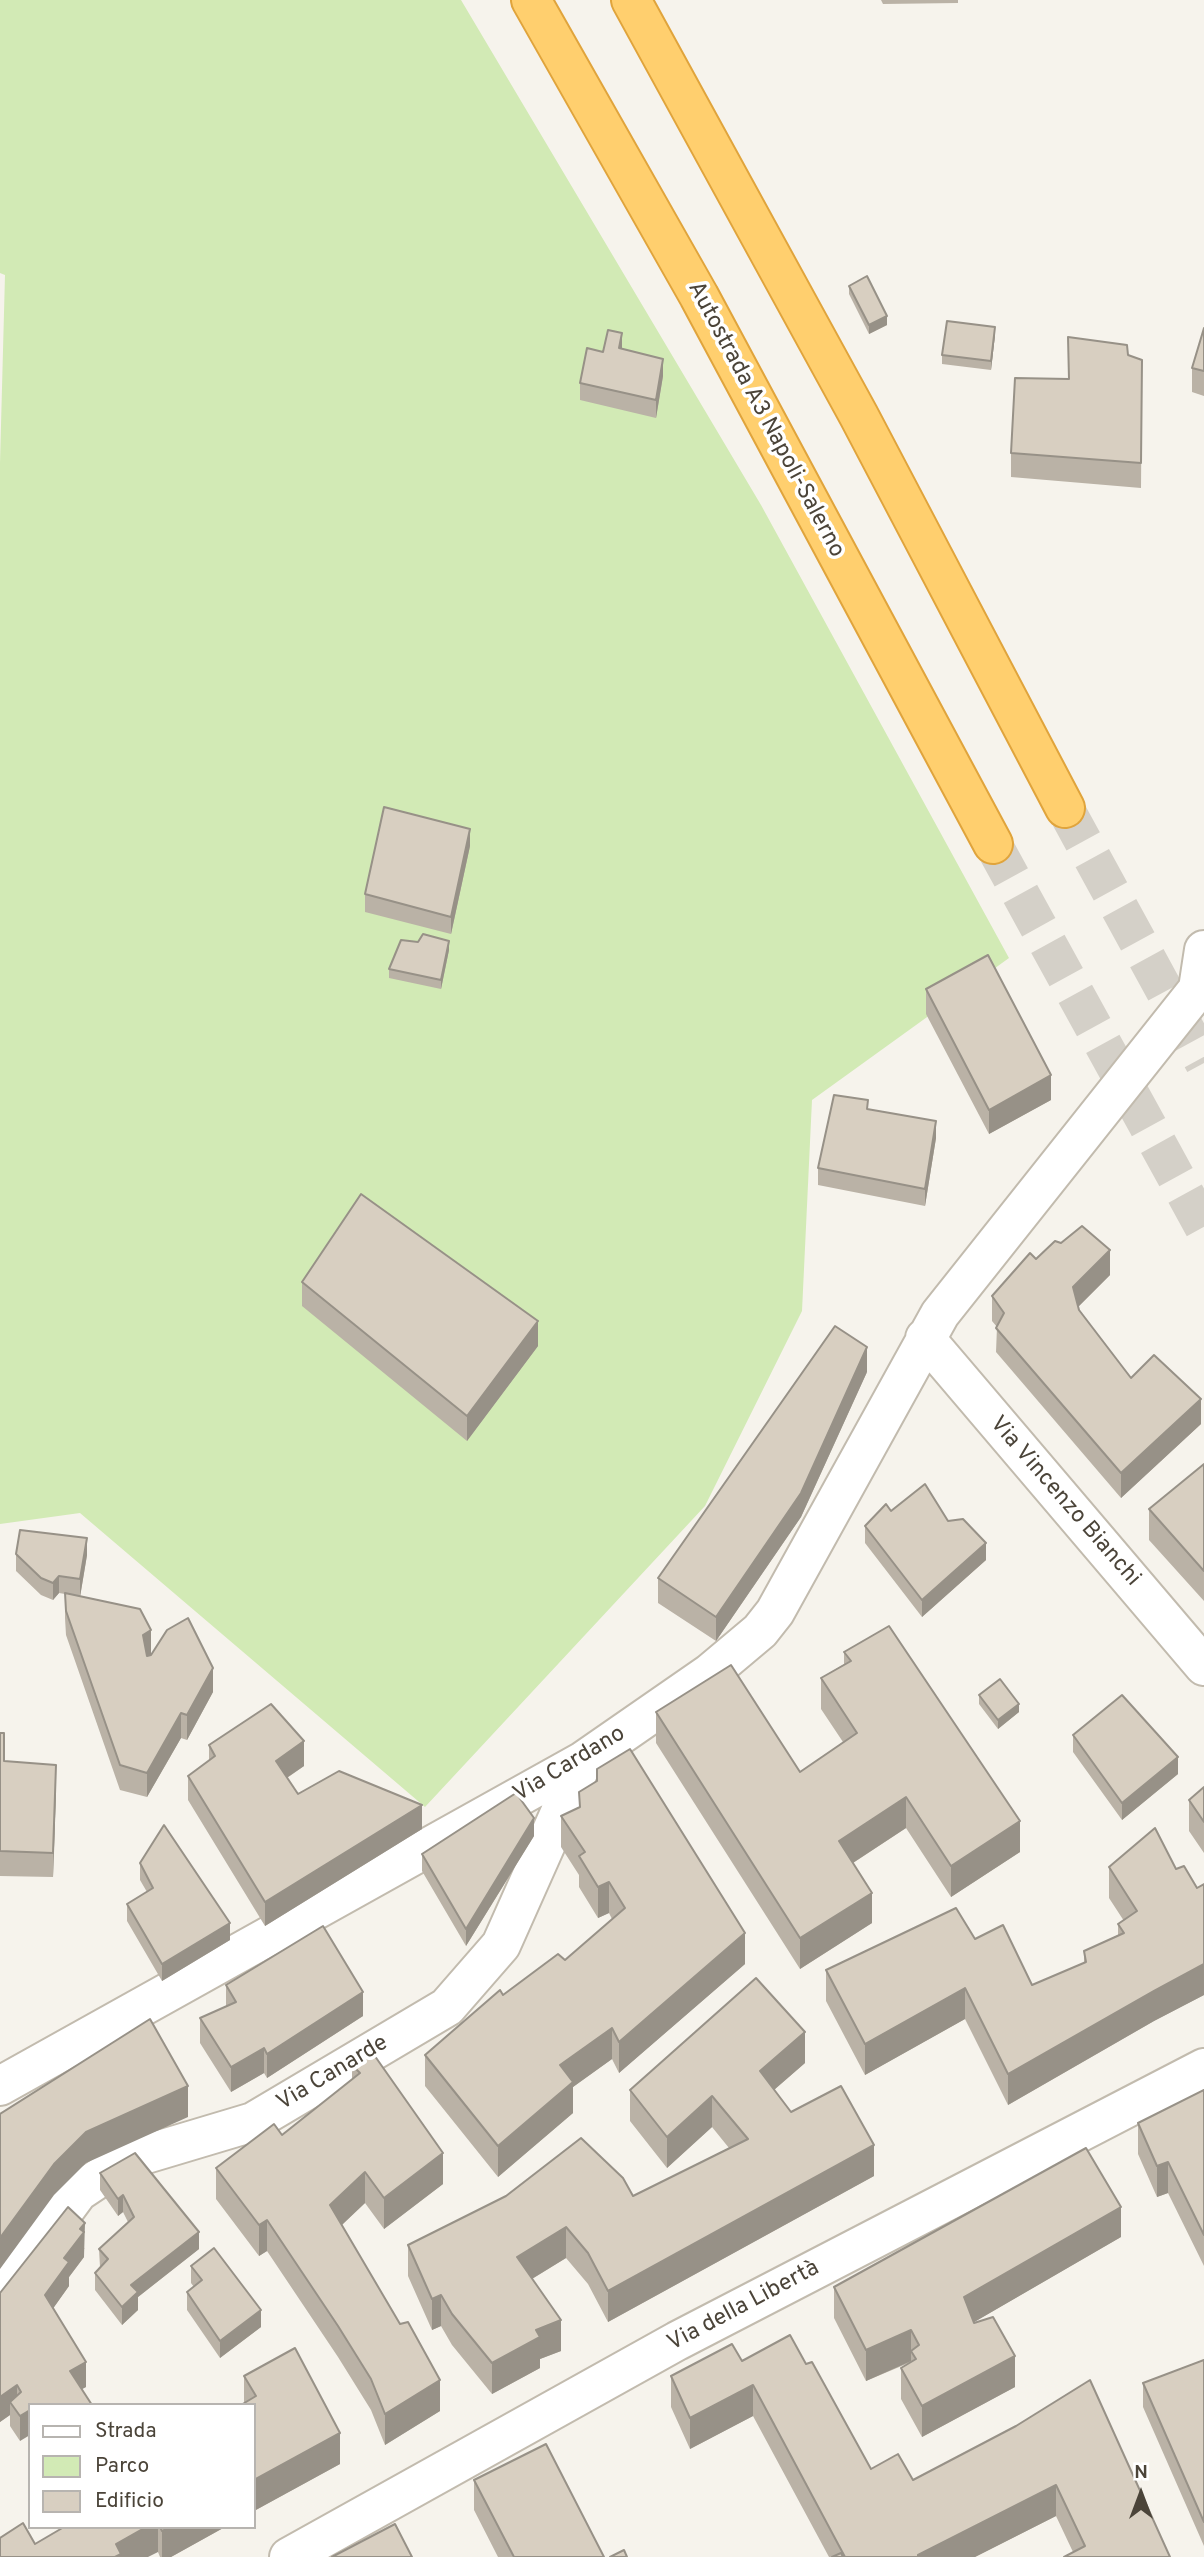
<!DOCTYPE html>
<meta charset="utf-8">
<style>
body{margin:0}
#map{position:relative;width:1204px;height:2557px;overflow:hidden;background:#f6f3ec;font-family:Overpass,sans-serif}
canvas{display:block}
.legend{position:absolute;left:28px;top:2403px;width:228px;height:126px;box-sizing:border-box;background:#fff;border:2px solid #b7b4b0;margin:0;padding:9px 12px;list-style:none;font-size:21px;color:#4b4439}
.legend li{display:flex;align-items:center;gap:14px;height:35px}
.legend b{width:35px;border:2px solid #b7b4b0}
.north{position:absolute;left:1106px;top:2459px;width:70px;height:70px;-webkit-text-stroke:5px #fff;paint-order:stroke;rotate:0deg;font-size:19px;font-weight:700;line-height:28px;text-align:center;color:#4b4439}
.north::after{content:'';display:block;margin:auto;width:24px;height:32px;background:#4b4439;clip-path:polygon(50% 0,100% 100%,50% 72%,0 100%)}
</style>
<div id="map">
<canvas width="1204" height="2557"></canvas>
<ul class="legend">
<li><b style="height:9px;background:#fff"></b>Strada</li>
<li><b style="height:19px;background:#d2eab5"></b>Parco</li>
<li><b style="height:19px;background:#d8cfc1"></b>Edificio</li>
</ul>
<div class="north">N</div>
</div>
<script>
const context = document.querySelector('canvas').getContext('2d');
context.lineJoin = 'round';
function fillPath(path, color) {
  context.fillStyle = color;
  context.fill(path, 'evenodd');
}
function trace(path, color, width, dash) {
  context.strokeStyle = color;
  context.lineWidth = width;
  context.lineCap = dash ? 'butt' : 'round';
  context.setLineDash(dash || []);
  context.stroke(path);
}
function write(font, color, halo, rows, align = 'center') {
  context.font = font + ' Overpass,sans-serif';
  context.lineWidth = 7;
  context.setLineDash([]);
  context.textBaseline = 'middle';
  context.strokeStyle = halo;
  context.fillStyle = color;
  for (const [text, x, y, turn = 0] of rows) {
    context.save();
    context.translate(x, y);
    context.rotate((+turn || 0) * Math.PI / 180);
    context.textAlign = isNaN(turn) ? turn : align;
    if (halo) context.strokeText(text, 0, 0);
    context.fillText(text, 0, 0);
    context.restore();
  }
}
fillPath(new Path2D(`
 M0,0H461L761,505L1009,958L812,1100L802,1311L705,1506L425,1807L80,1513L0,1524V463L5,275L0,273Z`), '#d2eab5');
trace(new Path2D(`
 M1065,808L1204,1063
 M993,844L1204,1228`), '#d4d0c8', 38, [38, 19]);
const minor = new Path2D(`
 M925,1338L1204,1666
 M0,2086L583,1761L710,1673L760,1631L775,1612L940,1314L1198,989L1204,950
 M0,2298L78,2192L126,2160L253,2122L447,2007L501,1945L583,1761
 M289,2557L677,2341L1204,2068`);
const highway = new Path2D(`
 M531,0L699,296L993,844
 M631,0L859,416L1065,808`);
trace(minor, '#c2bbae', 42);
trace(highway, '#e0a43c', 42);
trace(minor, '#fff', 38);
trace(highway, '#ffcf6e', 38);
fillPath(new Path2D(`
 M881,0H958V3L883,4Z
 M849,286L887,325L869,334L849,294Z
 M1204,328V396L1192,392V368Z
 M995,335L991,370L942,364V355Z
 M1068,337L1142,360L1141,488L1011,477V453L1069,378Z
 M622,349L663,376L656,418L580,400V383L603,352Z
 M470,846L451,934L365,912V894Z
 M449,950L441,989L389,978V969Z
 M926,989L1051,1100L989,1134L926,1014Z
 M868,1109L936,1138L925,1206L818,1185V1168Z
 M1036,1259L1110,1275L1078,1307L1079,1310L1131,1378L1201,1424L1121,1498L996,1352L997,1327L992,1321V1296Z
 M302,1282L538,1346L467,1441L302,1306Z
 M867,1372L801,1517L716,1641L658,1603V1578Z
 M1204,1464V1601L1149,1540V1509Z
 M891,1511L948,1521L986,1560L922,1617L865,1543V1526Z
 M16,1554L87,1555L80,1597L151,1655L213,1692L187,1740L181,1738L147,1797L120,1790L66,1635L65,1618V1594L59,1593L53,1600L41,1595L16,1571Z
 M844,1652L1020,1852L951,1897L906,1828L853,1863L872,1923L800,1969L656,1743V1712L800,1772L843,1742L821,1709V1678L844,1664Z
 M979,1695L1019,1712L998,1729L979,1704Z
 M0,1733L4,1761L56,1790L53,1877L0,1876Z
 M1073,1735L1178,1774L1122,1820L1073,1752Z
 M209,1745L304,1766L287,1778L298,1794L422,1829L265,1926L188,1800V1776L209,1761Z
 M1204,1787V1853L1189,1831V1800Z
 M579,1792L745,1964L619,2073L612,2059L573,2087V2113L498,2177L425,2086V2055L503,1995L565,1960L612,1919L609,1913L598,1918L579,1887V1875L561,1847V1816L579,1807Z
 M534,1836L466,1946L422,1871V1854Z
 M140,1863L230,1940L162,1981L127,1921V1904L147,1892L140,1880Z
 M1109,1867L1176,1869L1197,1888L1204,1884V1995L1154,2021L1008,2105L965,2019L865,2075L826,2001V1970L975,1939L1032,1985L1084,1963V1951L1118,1935V1924L1124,1921L1109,1898Z
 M226,1985L363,2016L267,2078L264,2073L231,2092L200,2043V2018L226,2006Z
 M372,2052L443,2184L384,2229L365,2203L342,2225L440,2411L385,2445L371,2410L338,2357L267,2251L259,2256L216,2199V2168L282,2135L352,2079V2065Z
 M805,2063L774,2090L791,2112L874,2176L608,2322L588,2284L566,2258L532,2279L561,2351L540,2359V2368L492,2394L452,2345L441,2326L432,2330L408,2276V2245L633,2196L729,2148L712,2127L667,2168L630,2121V2090Z
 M1204,2090V2266L1168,2193L1157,2197L1138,2154V2123Z
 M100,2173L199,2249L138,2297V2310L122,2325L95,2290V2273L100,2267L99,2249L128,2222L123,2212L118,2216L100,2190Z
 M1121,2237L974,2322L1015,2387L922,2437L901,2399V2368L911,2362L866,2381L834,2318V2287Z
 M85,2248L84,2249V2257L69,2277V2286L53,2308L86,2387L30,2405L20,2441L10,2426V2415L0,2422V2293Z
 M191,2266L261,2327L220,2358L187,2310V2292L194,2287L191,2283Z
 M1204,2360V2546L1143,2407V2383Z
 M742,2361L806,2364L871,2469L913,2480L1016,2426L1170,2557L1073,2552L1056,2516L975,2557H829L753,2416L690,2449L671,2407V2376Z
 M244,2376L340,2464L254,2511V2405L244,2403Z
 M474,2480L604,2557H498L474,2510Z
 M64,2527H225L171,2557H160L158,2552Z`), '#bab2a6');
fillPath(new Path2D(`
 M887,316V325L869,334V325Z
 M995,327V335L991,370V361Z
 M622,333V350L619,348Z
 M663,359V376L656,418V400Z
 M470,829V846L451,934V917Z
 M449,941V950L441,989V980Z
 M1051,1075V1100L989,1134V1110Z
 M936,1121V1138L925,1206V1189Z
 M1110,1250V1275L1073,1312V1287Z
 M538,1321V1346L467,1441V1416Z
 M867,1347V1372L801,1517L716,1641V1617Z
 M1201,1399V1424L1121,1498V1473Z
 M87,1538V1555L80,1597V1579Z
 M986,1543V1560L922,1617V1600Z
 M59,1576V1593L53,1600V1583Z
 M151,1630V1655L143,1659V1635Z
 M213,1668V1692L187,1740V1715Z
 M1019,1704V1712L998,1729V1720Z
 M181,1713V1738L147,1797V1773Z
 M304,1741V1766L276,1785V1761Z
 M1178,1757V1774L1122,1820V1803Z
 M56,1765V1790L53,1877V1853Z
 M906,1797V1828L839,1872V1841Z
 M422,1805V1829L265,1926V1902Z
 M534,1818V1836L466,1946V1929Z
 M1020,1821V1852L951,1897V1866Z
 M609,1882V1913L598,1918V1887Z
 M872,1893V1923L800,1969V1938Z
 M230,1923V1940L162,1981V1964Z
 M745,1933V1964L619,2073V2042Z
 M1204,1964V1995L1154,2021L1008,2105V2074L1154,1991Z
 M965,1988V2019L865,2075V2044Z
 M363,1992V2016L267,2078V2054Z
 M612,2028V2059L573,2087V2113L498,2177V2146L560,2065Z
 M805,2032V2063L760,2102V2071Z
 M264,2048V2073L231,2092V2067Z
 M188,2086V2117L86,2163L54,2195L0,2269V2238L54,2164L86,2132Z
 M712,2096V2127L667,2168V2137Z
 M874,2145V2176L608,2322V2291Z
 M443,2153V2184L384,2229V2198Z
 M1168,2162V2193L1157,2197V2166Z
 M365,2172V2203L330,2236V2205Z
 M123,2195V2212L118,2216V2199Z
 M1121,2207V2237L964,2328V2297Z
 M267,2220V2251L259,2256V2225Z
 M85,2223L84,2257L69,2277V2286L45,2320V2295L64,2258L80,2229Z
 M566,2227V2258L517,2288V2257Z
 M199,2232V2249L138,2297V2310L122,2325V2307L131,2285Z
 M441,2295V2326L432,2330V2299Z
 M261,2310V2327L220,2358V2341Z
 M561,2320V2351L540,2359V2368L492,2394V2363L536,2330Z
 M911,2330V2361L866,2381V2350Z
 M1015,2356V2387L922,2437V2406Z
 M86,2362V2387L70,2396V2371Z
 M440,2380V2411L385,2445V2414Z
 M17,2385V2410L10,2402V2415L0,2422V2397Z
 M753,2385V2416L690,2449V2418Z
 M30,2410V2435L20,2441V2416Z
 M340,2433V2464L254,2511V2480Z
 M1056,2485V2516L975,2557H918V2555Z
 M146,2527H158V2552L148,2557H115L116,2544Z
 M169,2527H225L171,2557H162V2531Z`), '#979187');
const building = new Path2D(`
 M867,276L887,316L869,325L849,286Z
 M947,321L995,327L991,361L942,355Z
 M1204,328V371L1192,368Z
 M608,330L622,333L619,348L663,359L656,400L580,383L587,348L603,352Z
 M1068,337L1127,345L1128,355L1142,360L1141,463L1011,453L1015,378L1069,379Z
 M384,807L470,829L451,917L365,894Z
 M423,934L449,941L441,980L389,969L401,940L418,942Z
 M988,955L1051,1075L989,1110L926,989Z
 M834,1095L868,1100L867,1109L936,1121L925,1189L818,1168Z
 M361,1194L538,1321L467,1416L302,1282Z
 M1082,1226L1110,1250L1073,1287L1079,1310L1131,1378L1154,1355L1201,1399L1121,1473L996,1328L1004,1313L992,1296L1030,1253L1036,1259L1055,1241L1061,1243Z
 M835,1326L867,1347L801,1493L716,1617L658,1578Z
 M1204,1464V1571L1149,1509Z
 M925,1484L948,1521L963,1519L986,1543L922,1600L865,1526L886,1504L891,1511Z
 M20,1530L87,1538L80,1579L59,1576L53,1583L41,1578L16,1554Z
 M65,1593L140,1609L151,1630L143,1635L147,1656L151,1655L167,1630L188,1618L213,1668L187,1715L181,1713L147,1773L120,1765L66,1611Z
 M889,1626L1020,1821L951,1866L906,1797L839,1841L872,1893L800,1938L656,1712L731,1665L800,1772L857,1733L821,1678L851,1661L844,1652Z
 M1000,1679L1019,1704L998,1720L979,1695Z
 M1122,1695L1178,1757L1122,1803L1073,1735Z
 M271,1704L304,1741L276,1761L298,1794L339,1771L422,1805L265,1902L188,1776L215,1756L209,1745Z
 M0,1733H4V1761L56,1765L53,1853L0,1851Z
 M630,1749L745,1933L619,2042L612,2028L560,2065L573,2082L498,2146L425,2055L500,1990L503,1995L558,1954L565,1960L625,1908L609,1882L598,1887L579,1856L585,1852L561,1816L580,1807L579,1792L597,1781V1769Z
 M1204,1787V1822L1189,1800Z
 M516,1793L534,1818L466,1929L422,1854Z
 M164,1825L230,1923L162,1964L127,1904L153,1888L140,1863Z
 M1155,1828L1176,1869L1184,1866L1197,1888L1204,1884V1964L1154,1991L1008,2074L965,1988L865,2044L826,1970L956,1908L975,1939L1003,1925L1032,1985L1086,1962L1084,1951L1124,1933L1118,1924L1137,1911L1109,1867Z
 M323,1926L363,1992L267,2054L264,2048L231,2067L200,2018L236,2002L226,1985Z
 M756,1978L805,2032L760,2071L791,2112L841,2086L874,2145L608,2291L588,2253L566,2227L517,2257L561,2320L536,2330L540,2337L492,2363L452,2314L441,2295L432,2299L408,2245L506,2196L581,2138L623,2178L633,2196L748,2139L712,2096L667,2137L630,2090Z
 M150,2019L188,2086L86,2132L54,2164L0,2238V2114Z
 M372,2052L443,2153L384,2198L365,2172L330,2205L400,2324L408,2322L440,2380L385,2414L371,2379L338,2326L267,2220L259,2225L216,2168L274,2124L282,2135L360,2073L352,2065Z
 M1204,2090V2235L1168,2162L1157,2166L1138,2123Z
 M1086,2148L1121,2207L964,2297L974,2323L993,2317L1015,2356L922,2406L901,2368L916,2359L911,2351L919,2345L911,2330L866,2350L834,2287Z
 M135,2153L199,2232L131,2285L138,2292L122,2307L95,2273L108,2259L99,2249L134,2217L123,2195L118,2199L100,2173Z
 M68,2207L85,2223L80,2229L84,2232L64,2258L69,2262L45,2295L86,2362L70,2371L92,2405H30V2410L20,2416L10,2402L21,2392L17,2385L0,2397V2293Z
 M214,2248L261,2310L220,2341L187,2292L202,2280L191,2266Z
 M790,2335L806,2364L812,2362L871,2469L898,2454L913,2480L1016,2426L1090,2380L1170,2557H1064L1085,2546L1056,2485L918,2555V2557H845L753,2385L690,2418L671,2376L732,2344L742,2361Z
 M295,2348L340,2433L254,2480V2405H241L256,2396L244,2376Z
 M1204,2360V2522L1143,2383Z
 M546,2444L604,2557H514L474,2480Z
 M23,2523L35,2544L64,2527H146L116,2544L121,2554L115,2557H0V2538Z
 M395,2524L412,2557H332Z
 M160,2527H169L162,2531Z
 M624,2550L627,2557H610Z
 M841,2553L843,2557H832Z`);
fillPath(building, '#d8cfc1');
trace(building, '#979187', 2);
write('23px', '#4b4439', '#fff', [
 ["Autostrada A3 Napoli-Salerno",765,420,62],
 ["Via Vincenzo Bianchi",1064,1502,49],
 ["Via Cardano",570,1765,-31],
 ["Via Canarde",333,2074,-31],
 ["Via della Libertà",744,2307,-28]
]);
</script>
